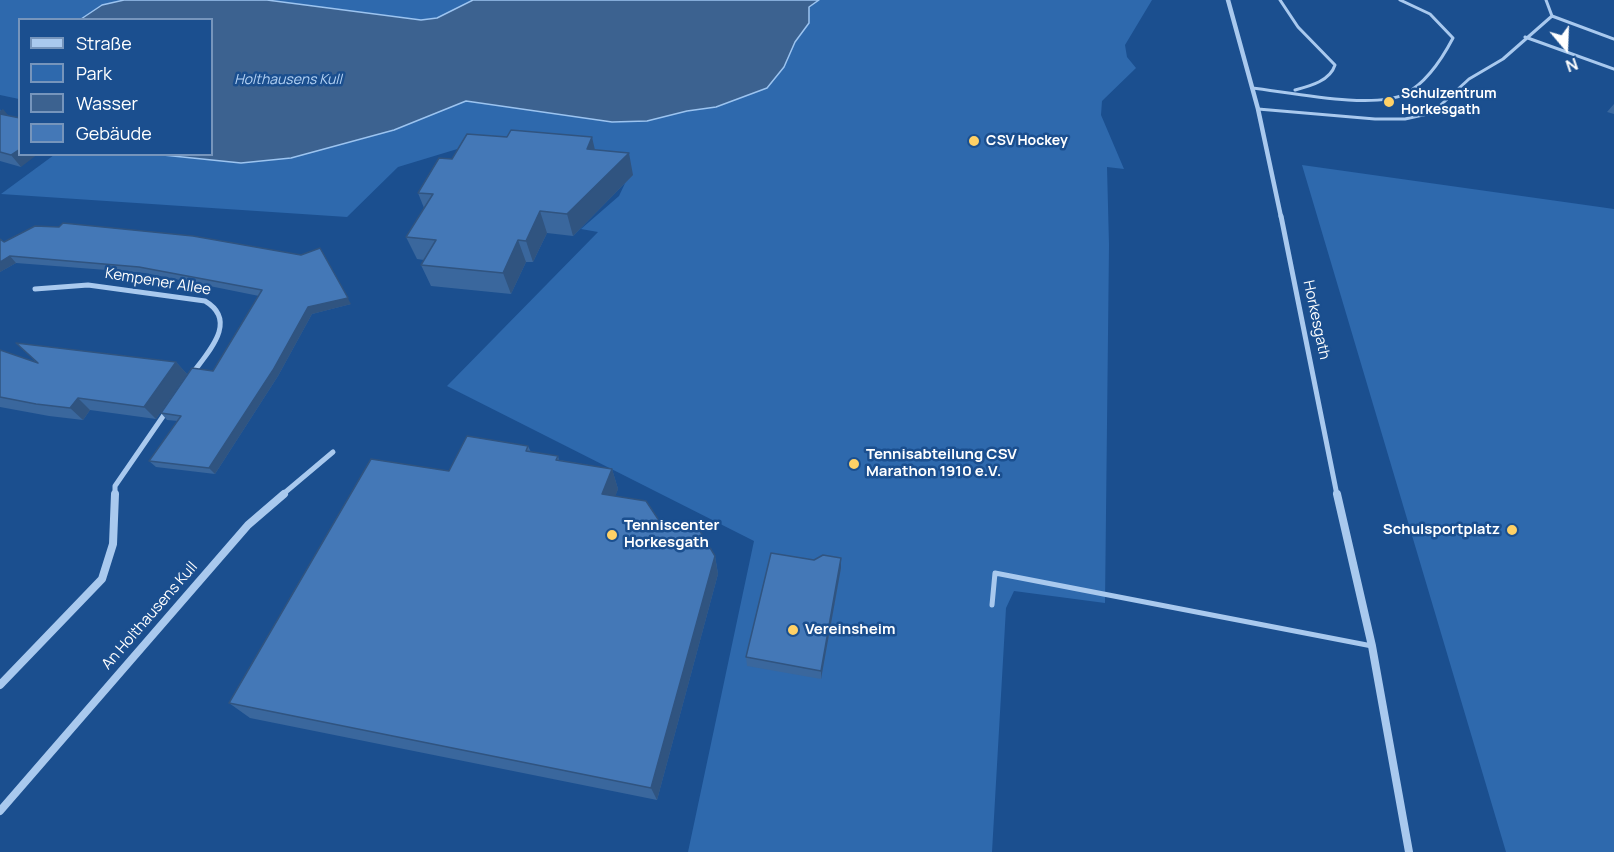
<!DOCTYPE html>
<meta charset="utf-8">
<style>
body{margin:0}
#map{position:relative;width:1614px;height:852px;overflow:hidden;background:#1b4f8f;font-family:Manrope,sans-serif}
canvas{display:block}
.legend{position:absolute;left:18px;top:18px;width:195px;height:138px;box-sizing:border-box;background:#1b4f8f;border:2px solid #7695bc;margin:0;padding:8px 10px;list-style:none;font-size:18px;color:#fff}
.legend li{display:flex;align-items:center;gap:12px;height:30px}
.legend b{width:30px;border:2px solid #7695bc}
.north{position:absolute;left:1536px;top:18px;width:60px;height:60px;-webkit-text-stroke:4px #1b4f8f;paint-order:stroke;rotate:161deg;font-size:16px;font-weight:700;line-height:24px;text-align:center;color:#fff}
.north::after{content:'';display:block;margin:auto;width:21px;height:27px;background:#fff;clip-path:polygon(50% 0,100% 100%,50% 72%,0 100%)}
</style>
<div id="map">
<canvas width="1614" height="852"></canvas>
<ul class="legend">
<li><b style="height:8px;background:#a9c9ee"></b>Straße</li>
<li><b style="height:16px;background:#2e69ad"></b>Park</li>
<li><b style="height:16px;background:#3c6290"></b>Wasser</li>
<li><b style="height:16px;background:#4478b7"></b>Gebäude</li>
</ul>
<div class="north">N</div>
</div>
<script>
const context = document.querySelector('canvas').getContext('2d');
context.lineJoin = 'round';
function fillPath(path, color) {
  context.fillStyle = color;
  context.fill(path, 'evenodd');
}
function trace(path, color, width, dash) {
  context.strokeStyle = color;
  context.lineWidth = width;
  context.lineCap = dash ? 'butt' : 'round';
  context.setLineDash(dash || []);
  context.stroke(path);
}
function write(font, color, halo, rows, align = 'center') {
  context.font = font + ' Manrope,sans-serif';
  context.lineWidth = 5;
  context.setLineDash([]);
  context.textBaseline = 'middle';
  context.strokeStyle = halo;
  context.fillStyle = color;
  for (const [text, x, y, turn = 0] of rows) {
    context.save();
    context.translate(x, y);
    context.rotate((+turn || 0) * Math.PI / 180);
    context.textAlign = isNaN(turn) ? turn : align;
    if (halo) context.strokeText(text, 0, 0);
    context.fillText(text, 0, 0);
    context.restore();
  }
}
fillPath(new Path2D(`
 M0,0H124L102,5L81,19L20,20L19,99L0,95Z
 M267,0H473L437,18L421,20Z
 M819,0H1152L1125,45L1127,57L1136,68L1102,101L1101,115L1124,169L1107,167L1109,245L1105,603L1014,591L1006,608L992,852H688L754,541L447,386L598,232L581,229L619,196L629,175L487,140L398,167L347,217L1,194L54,155H163L241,163L355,141L394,130L466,101L612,122L716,107L767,88L784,67L795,42L809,23V7Z
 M1302,165L1614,209V852H1506Z`), '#2e69ad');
const water = new Path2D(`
 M124,0H267L421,20L437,18L473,0H819L809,7V23L795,42L784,67L767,88L716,107L687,111L647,121L612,122L466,101L394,130L291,158L241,163L163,155L212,154V20L81,19L102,5Z`);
fillPath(water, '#3c6290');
trace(water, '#9cc4f0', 1.5);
trace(new Path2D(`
 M1280,0L1298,27L1335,65C1330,81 1310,86 1295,90
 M1552,16L1614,39
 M1525,37L1614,69
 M1252,88C1288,92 1373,110 1405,94C1426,83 1442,59 1453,38L1430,14L1400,0
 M1258,109L1375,119H1405L1432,113L1469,79L1503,59L1552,16L1546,0`), '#a9c9ee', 3);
trace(new Path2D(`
 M992,605L995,573L1372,646`), '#a9c9ee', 5);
trace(new Path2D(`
 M1228,0L1258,109L1281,217`), '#a9c9ee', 4.5);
trace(new Path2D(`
 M1281,216L1337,495
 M35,289L88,285L205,301C239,321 208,352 192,374
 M115,495V486L166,412
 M282,495L333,452`), '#a9c9ee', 5);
trace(new Path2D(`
 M1337,494L1372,646L1409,852
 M0,685L102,579L113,544L115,494
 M0,811L248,525L284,494`), '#a9c9ee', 8);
fillPath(new Path2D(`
 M1614,104V114L1607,112Z
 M0,109L21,167L0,161Z
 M595,150L633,175L573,236L547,233L533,262H526L511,294L431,286L421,265L424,260L417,259L406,237L424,208L418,193L452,159Z
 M0,239L4,242L351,304L312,314L278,376L215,474L156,467L149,461L178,421L167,420L161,413L213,371L259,296L145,273L16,263L0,272Z
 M16,343L176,362L187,374L156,419L90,410L83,420L49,416L0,407V350L36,362Z
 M528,446L531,452L558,456L559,460L612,469L618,489L615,496L662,525L715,556L718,574L657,800L250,718L229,703L449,471Z
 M841,558V568L821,679L747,666L746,657L814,560Z`), '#3a679d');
fillPath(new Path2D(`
 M3,109L13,121L0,116V111Z
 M592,137L597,159L587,149Z
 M20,149V154H38L21,167L11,155Z
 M629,153L633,175L573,236L567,214Z
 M540,211L547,233L533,262L526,241Z
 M518,240L526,262L511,294L503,273Z
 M320,248L351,304L312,314L278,376L215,474L209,468Z
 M10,256L16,263L0,272V262Z
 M176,362L187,374L156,419L144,407Z
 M78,398L90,410L83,420L70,408Z
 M612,469L618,489L609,514L602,494Z
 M715,556L718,574L657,800L651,788Z
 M841,558V568L821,679V671Z`), '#305480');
const building = new Path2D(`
 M0,114L20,118V149L11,155L0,152Z
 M511,130L592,137L587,149L629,153L567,214L540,211L526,241L518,240L503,273L421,265L436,240L406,237L433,194L418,193L439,158L452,159L467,134L507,137Z
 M63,223L193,236L301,255L320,248L348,298L308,307L273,370L209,468L149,461L181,416L161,413L192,368L213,371L262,290L139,267L10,256L0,262V239L4,242L35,226L59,227Z
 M16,343L176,362L144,407L78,398L70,408L36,404L0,397V350L38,363Z
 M467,436L528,446L526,451L558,456L556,460L612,469L602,494L646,501L662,525L700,531L715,556L651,788L229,703L371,459L449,471Z
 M771,553L814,560L823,555L841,558L821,671L746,657Z`);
fillPath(building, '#4478b7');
trace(building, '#305480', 1.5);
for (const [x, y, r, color] of [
 [1389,102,6,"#ffd166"],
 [974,141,6,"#ffd166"],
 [854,464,6,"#ffd166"],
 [1512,530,6,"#ffd166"],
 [612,535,6,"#ffd166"],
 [793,630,6,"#ffd166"]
]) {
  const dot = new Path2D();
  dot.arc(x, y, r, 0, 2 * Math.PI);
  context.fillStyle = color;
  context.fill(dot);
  trace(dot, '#1b4f8f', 2);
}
write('italic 14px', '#b5d3f5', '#1b4f8f', [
 ["Holthausens Kull",288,80]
]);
write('bold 14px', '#fff', '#1b4f8f', [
 ["Schulzentrum",1401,94],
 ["Horkesgath",1401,110],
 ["CSV Hockey",986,141]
], 'left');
write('15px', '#fff', '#1b4f8f', [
 ["Kempener Allee",158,282,9],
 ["Horkesgath",1316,320,78],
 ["An Holthausens Kull",150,616,-49]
]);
write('bold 15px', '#fff', '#1b4f8f', [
 ["Tennisabteilung CSV",866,455],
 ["Marathon 1910 e.V.",866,472],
 ["Tenniscenter",624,526],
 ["Horkesgath",624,543],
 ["Schulsportplatz",1500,530,"right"],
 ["Vereinsheim",805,630]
], 'left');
</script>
